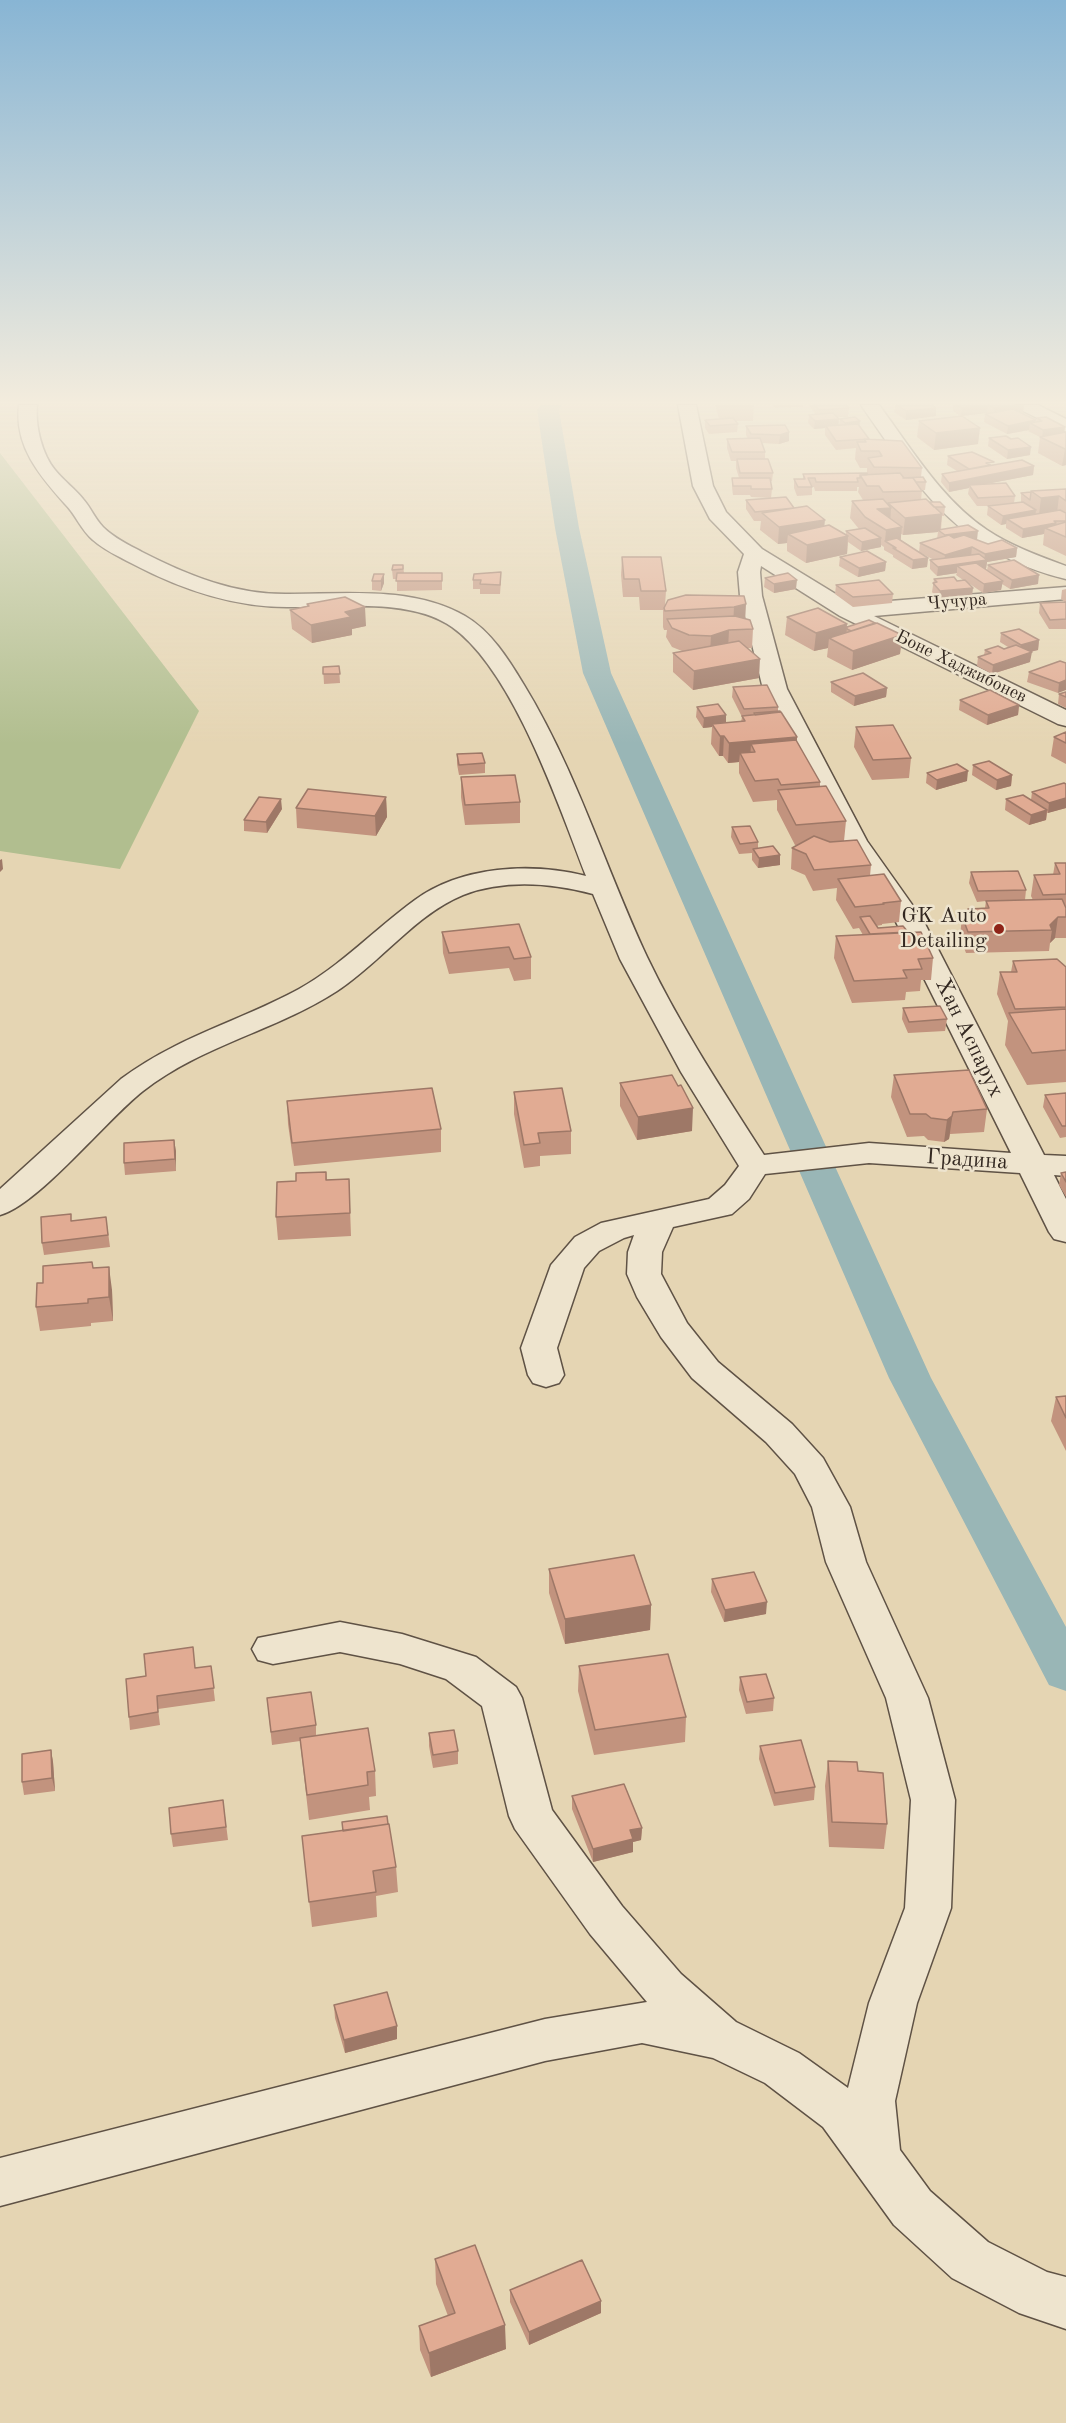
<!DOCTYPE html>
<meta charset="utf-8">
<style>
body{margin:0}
canvas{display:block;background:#e5d5b3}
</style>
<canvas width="1066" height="2423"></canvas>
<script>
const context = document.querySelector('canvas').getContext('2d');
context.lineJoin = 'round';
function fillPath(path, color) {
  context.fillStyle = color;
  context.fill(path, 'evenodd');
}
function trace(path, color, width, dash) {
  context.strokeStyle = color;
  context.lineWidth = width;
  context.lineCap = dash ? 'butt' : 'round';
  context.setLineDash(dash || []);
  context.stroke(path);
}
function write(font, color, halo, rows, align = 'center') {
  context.font = font + ' "Old Standard TT",serif';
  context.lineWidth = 5;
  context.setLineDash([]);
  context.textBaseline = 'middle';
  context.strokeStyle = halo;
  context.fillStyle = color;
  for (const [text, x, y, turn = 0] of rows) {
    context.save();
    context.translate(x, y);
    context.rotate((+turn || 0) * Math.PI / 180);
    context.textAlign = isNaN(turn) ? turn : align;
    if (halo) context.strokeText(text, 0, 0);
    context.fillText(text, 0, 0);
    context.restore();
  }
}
fillPath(new Path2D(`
 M0,453L199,711L120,869L0,851Z`), '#b1be8f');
fillPath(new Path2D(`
 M541,405H562L559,410L579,528L611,673L931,1378L1066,1627V1691L1049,1685L889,1378L583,673L555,528L537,410Z`), '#99b6b6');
const minor = new Path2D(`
 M19,405H37C35,426 42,454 55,470C64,481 75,489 83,499C91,508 95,519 103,527C114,538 129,545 142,552C189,576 236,595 289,594C347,594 412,586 465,616C491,631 509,660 524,685C576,770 605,867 647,957C680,1026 723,1091 764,1155L869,1143L1011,1153L895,920L841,841L763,689L740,596L738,572L744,554L710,519L693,486L678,405H696L713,486L726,512L762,549L852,604L1066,587V599L874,616L1066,710V726L1058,724L840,616L761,566L760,572L762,596L787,689L867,841L923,920L1044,1155L1066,1156V1176L1054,1175L1066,1199V1242L1054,1239L1049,1232L1020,1173L869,1163L765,1174L749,1199L732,1214L673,1227L662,1252L661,1274L687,1323L718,1362L792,1424L823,1458L850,1507L866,1562L928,1698L955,1800L951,1908L917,2003L895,2101L900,2150L930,2191L988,2242L1047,2272L1066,2277V2329L1019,2313L952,2278L894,2225L823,2127L765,2083L713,2058L642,2043L545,2061L0,2206V2158L545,2019L647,2002L590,1934L515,1829L509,1816L482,1706L446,1679L400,1664L340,1652L273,1664L258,1660L252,1649L258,1638L340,1622L402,1634L476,1657L516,1687L522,1698L552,1810L622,1906L681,1974L736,2022L799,2053L848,2088L869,2003L905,1908L911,1800L886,1698L826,1562L812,1507L795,1474L766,1442L692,1378L661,1337L637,1297L627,1274L628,1252L634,1235L624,1238L599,1251L584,1268L557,1348L564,1375L559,1383L546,1387L533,1383L528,1375L521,1348L551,1265L575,1237L601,1223L709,1199L725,1185L739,1166L681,1072L620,959L593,894C551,883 505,879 463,895C416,914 380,963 337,991C275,1031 202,1045 143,1091C107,1119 38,1205 0,1215V1189L121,1079C179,1036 238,1022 299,989C342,965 375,929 415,900C461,866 531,862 586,876C559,806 513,670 452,627C409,597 336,608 287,607C232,607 180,589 131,563C118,556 104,550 93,540C81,530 76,515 65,504C40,476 14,446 19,405Z
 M861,405H879C911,448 941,499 987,530C1011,546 1039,556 1066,566V579C959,553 920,490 861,405Z
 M1016,405H1038L1066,419V432L1019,409Z`);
trace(minor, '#5f5245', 3);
fillPath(minor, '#eee4ce');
fillPath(new Path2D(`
 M715,405H754L753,421H735L738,424L737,432L709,434L705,428V420L719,419Z
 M773,405H803V407L775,408Z
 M809,405H846L849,408L848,417H837L839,426L840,419L859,426L869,439L922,468L921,477L926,482L925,490H922L921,500L945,507L944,516H942L941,530L977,540L988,544L1017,548L1016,557L987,562L986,569L987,570L988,565L1038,584L1010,589L1002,584L1001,590L983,593L970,584L972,597L939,600L932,592L934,579L957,581L963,580L956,575L957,573L937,576L930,569V560H934L921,553L928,558L927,567L912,569L893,557V555L884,550V547L881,545V547L861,551L848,542L847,554L806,563L787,551V543L778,544L760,530L761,521H754L746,509V500L794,508L824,526L846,535V531L859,529L850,518L852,501L863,500L858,492L859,487H857V491H815L814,487H812V495L797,496L794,488V479H803V474H867V468H860L855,459L856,448L836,450L825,435V428L814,429L808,423L809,415H816ZM938,532L937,539L920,543L919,552L901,540V534L903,535Z
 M895,405H932L936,416L906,420L894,412Z
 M953,405H1024L1023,412H1020L1036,422H1037V418L1064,432L1066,465L1062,466L1038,453L1040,437L1028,431L1029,430L1007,434L984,422L985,414L989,413H987L963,416L978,444L934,450L917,437L919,421L960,416L953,411Z
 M746,426L789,432V441L779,444L762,443L765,452V459L773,473L772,481H770L772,489L771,498L751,497L750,495H733L732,487V478H739L736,468V461H731L727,448V439H748L746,435Z
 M989,438L1030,455L1007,459L988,446Z
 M948,456L993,465L1034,466L1033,475L986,484L1015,496L1014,503L1021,502V493L1031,492V491L1066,489V556L1043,545L1044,534L1022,538L1006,528V524L1001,525L987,515L988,506H989H977L968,494L969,488L949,492L941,482L942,474L957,471L947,465Z
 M622,557L666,591L665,605L744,596L745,619L753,629L752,648H747L759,678L693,690L673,672V653L682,651L672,647L666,637L667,630H664L663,627V610H640L639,597H623L621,575Z
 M840,557L886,562L885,571L858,577L839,566Z
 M403,565L404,573H442V590L397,591V579H393L392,570Z
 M374,574L384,583L381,591L372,590V581Z
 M765,578L796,589L774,593L764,587Z
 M473,580L501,581L500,594H480V589H473Z
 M836,585L893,594L892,603L853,607L835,594Z
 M1066,589V629H1049L1039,613L1040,603L1065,602L1061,599L1062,590Z
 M307,604L366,626L352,629V635L312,643L292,629L290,610L307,606Z
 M787,617L902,635L900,654L852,670L827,657L828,648L814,651L785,635Z
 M1001,633L1039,640L1038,650L1030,652V662L992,674L977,666L978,657L984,655L985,650L1004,649L1008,647L1000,642Z
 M1066,663L1058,693L1027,682L1029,672Z
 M339,666L340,683L324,684L323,667Z
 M831,682L887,688L886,697L854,706L831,692Z
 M733,687L778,707V711L797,737V742L820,782V787L846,821L844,841L871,865L870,876L901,901L899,922L882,924V925L876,926L878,928L908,932L933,958L931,980H921L920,991L906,992L905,1000L852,1003L834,958L836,936L863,935L859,928L853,929L836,900L837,888L813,891L805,875L791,869L792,848L799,845H795L777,810V800L753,802L739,773V762L728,763L723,756H719L711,744L712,727L703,728L696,717L697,707L726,723L741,722L742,717L732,697Z
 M1066,692V708L1058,704L1059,694Z
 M960,700L1019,705L1018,715L987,725L959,710Z
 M856,727L911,758L909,778L872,780L854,747Z
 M1066,732V764L1051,756L1054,737Z
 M457,754L485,763V773L459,775L457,764Z
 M973,765L1012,775L1011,786L996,790L972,775Z
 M927,773L967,781L936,790L926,783Z
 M461,777L520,802V823L465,825L461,797Z
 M1066,784V808L1047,813L1046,820L1029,825L1005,810L1006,799L1031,800L1032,792Z
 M386,797L387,817L376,836L297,828L296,808Z
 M282,809L267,833L244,831V820Z
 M732,827L758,842V848L780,865L758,868L752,860V853L739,854L731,837Z
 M1055,863H1066V938H1055L1050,943L1049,951L966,953L960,937L962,916H968V909L985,908L986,901L977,902L969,883L971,872L1026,890L1025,900H1033L1031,896L1034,875H1053Z
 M519,924L531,957V979L514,981L509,968L449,974L443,953L442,932Z
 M1013,961L1066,967V1082L1027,1085L1005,1045L1008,1021L997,994L1000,972H1011Z
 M903,1008L947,1019L945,1031L908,1033L902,1019Z
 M894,1075L987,1109L984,1132L950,1134L949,1139L944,1142L928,1140L924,1136L907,1137L891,1097Z
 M620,1083L692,1131L637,1140L620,1106Z
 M514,1092L571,1131V1154L540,1156V1166L524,1168L514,1114Z
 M1066,1093V1137L1060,1138L1043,1107L1045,1095Z
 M287,1101L441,1129V1152L294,1166L288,1124Z
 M174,1140L176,1171L125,1175L124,1163Z
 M326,1172L327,1180L349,1179L351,1236L278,1240L276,1217L296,1181Z
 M1066,1172V1197L1059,1185L1061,1173Z
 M106,1217L110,1247L44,1255L42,1243L72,1221Z
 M92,1262L93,1268L112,1290L113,1321L91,1323V1326L40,1331L36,1307L43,1283Z
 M1066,1396V1451L1051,1421L1056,1397Z
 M549,1569L651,1605L650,1630L565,1644L549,1593Z
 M712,1579L766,1614L724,1622L711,1592Z
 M211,1666L215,1701L158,1709L160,1725L130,1730L129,1717L196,1668Z
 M579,1666L686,1717L685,1742L594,1755L578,1691Z
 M740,1677L774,1698L773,1711L746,1714L739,1690Z
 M267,1698L316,1725V1735L375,1771L376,1796L369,1797L370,1810L309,1820L300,1741L272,1745Z
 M429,1733L458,1751V1764L433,1768L429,1746Z
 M760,1746L815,1787L814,1800L774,1806L759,1759Z
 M51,1750L53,1762L55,1791L24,1795L22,1782Z
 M828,1761L858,1771L887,1824L884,1849L829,1847L825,1786Z
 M572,1796L642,1828L641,1840L633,1842V1852L593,1862L572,1809Z
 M223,1800L228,1840L173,1847L171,1834Z
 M342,1822L396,1867L398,1892L376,1896L377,1917L312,1927L302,1836L342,1831Z
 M334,2005L397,2039L345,2053L335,2018Z
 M435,2259L506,2349L431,2377L420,2350L419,2326L448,2316L436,2284Z
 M510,2290L601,2301V2313L529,2345L510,2302Z`), '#c2937e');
fillPath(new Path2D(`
 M988,405L987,413L961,416L962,408Z
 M1016,405H1024L1023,412L993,416L994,408Z
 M936,408V416L906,420V411Z
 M839,419L838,427L826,426L825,428L814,429L815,421Z
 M1036,420L1035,426L1030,423L1029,430L1007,434L1008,426Z
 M860,421L859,429L844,431L845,423Z
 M1065,427L1064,435L1042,439L1043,430Z
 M980,428L978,444L934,450L936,433Z
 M789,432V441L779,444L780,435Z
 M1031,447L1030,455L1007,459L1008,450Z
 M1065,449H1066V465L1062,466Z
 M1034,466L1033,475L971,487L969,485V488L949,492V483Z
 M1059,496L1057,513L1039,515L1041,498Z
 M891,508L890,526L877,509Z
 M1036,510L1035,519H1007L1006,524L1001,525L1003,516Z
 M942,514L940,532L938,530V532L903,535L905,518Z
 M825,520L823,538L788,534L787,543L778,544L779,527Z
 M1056,523L1055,532L1045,528L1044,534L1022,538L1023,529Z
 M902,527L900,545L885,541L886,530Z
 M978,531L977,540L944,544L945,535Z
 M848,536L847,554L806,563L807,545Z
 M881,538V547L861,551L862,542Z
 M972,547L971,557L944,564L945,555Z
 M1017,548L1016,557L987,562L986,569L957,566V573L937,576L938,567L984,560L985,554Z
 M928,558L927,567L912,569L913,560Z
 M886,562L885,571L858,577L859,568Z
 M384,574V583L381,591V581Z
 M1039,575L1038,584L1010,589L1012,580Z
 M797,580L796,589L774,593V584Z
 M1003,581L1001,590L983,593L984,584Z
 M973,588L972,597L939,600L940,591Z
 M746,604L745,623L733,626L734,607Z
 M365,607L366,626L352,629V635L312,643L311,625L345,612Z
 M847,624L846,642L829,638L828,648L814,651L816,633Z
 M729,630L728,649L710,654L711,636Z
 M902,635L900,654L852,670L853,651Z
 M1039,640L1038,650L1020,654L1021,645Z
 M1032,652L1030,662L992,674L993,665Z
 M760,659L759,678L693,690L694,671Z
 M1066,680V690L1058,693L1059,683Z
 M887,688L886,697L854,706L855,696Z
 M1019,705L1018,715L987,725L988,715Z
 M726,715V725L712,724V727L703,728L704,718Z
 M720,736H724L723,756H719Z
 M797,737L796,756L755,752L751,744L750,761L740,753L739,762L728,763L729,743Z
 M968,771L967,781L936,790L937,780Z
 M1012,775L1011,786L996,790L997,780Z
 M386,797L387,817L376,836L375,816Z
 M1066,798V808L1048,813L1049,803Z
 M281,799L282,809L267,833L266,822Z
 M1047,810L1046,820L1029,825L1031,815Z
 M780,855V865L758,868L759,858Z
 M2,859L3,869L0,872V860Z
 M1058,917L1055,938L1050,943L1052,930L1050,925Z
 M693,1108L692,1131L637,1140L638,1117Z
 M953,1112L949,1139L944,1142L947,1120Z
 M174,1140L176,1151V1171L175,1159Z
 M109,1267L112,1290L113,1321L109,1297Z
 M767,1602L766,1614L724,1622L725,1610Z
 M651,1605L650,1630L565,1644V1619Z
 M51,1750L53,1762L55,1791L52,1778Z
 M642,1828L641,1840L633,1842V1852L593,1862V1849L630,1830Z
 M397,2026V2039L345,2053L344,2040Z
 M601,2301V2313L529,2345V2332Z
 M505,2325L506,2349L431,2377L429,2353Z`), '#9e7867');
const building = new Path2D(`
 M815,405H846L849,408L819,410Z
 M897,405H932L936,408L906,411Z
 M956,405H987L962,408Z
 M989,405H1016L994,408Z
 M1013,409L1036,420L1008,426L985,414Z
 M833,413L839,419L815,421L809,415Z
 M962,416L980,428L936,433L919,421Z
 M855,417L860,421L845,423L840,419Z
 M1046,417L1065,427L1043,430L1030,423L1042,421L1037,418Z
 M733,418L738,424L710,426L705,420Z
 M858,424L869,439L836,441L826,426Z
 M785,425L789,432L780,435L751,434L746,426Z
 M1066,432V449H1065L1040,437Z
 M1006,436L1011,439L1018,438L1031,447L1008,450L989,438Z
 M760,438L765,452H732L727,439Z
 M864,439L902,441L922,468L874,467L868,458L882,456L879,451H861L857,442H866Z
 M972,452L994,462L986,463L990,465L969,469L948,456Z
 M737,459H768L773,473H740Z
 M1022,460L1034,466L949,483L942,474Z
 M867,473V475H860V478H857L858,482H816L815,478H808L812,487H798L794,479H805L803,474Z
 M900,473L904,478H913L922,491L883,492L879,486H867L860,475Z
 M923,477L926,482H916L913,478H903Z
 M732,478H770L772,489H751V486H733Z
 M1006,483L1015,496L978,498L969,485Z
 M1066,489V501L1059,496L1041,498L1031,491Z
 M1031,492L1030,500L1021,493Z
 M786,497L794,508L755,512L746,500Z
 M883,499L891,508L877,509L902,527L886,530L865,517L852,501Z
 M926,499L942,514L905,518L888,503Z
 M929,502H940L945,507H934Z
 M1023,502L1036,510L1003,516L988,506Z
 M807,506L825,520L779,527L762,513Z
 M1060,510L1066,513V521H1054L1056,523L1023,529L1007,519Z
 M1066,522V537L1045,528Z
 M829,525L848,536L807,545L788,534Z
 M968,525L978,531L945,535L938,530Z
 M865,528L881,538L862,542L846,531Z
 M949,535L954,538L964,535L988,544L1002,540L1017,548L985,554L972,547L945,555L920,543Z
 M897,538L928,558L913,560L893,548H896L885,541Z
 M867,551L886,562L859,568L840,557Z
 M979,554L987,560L938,567L930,560Z
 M622,557H661L666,591H641L639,579H624Z
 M1014,560L1039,575L1012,580L988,565Z
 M976,563L1003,581L984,584L957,566Z
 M393,565H403V569L392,570Z
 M501,572L500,585L480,584L481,580H473L474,574Z
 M397,573H442V581H396Z
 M788,573L797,580L774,584L765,578Z
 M374,574H384L381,581H372Z
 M954,577L957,581L965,580L973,588L940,591L933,583L937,582L934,579Z
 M879,580L893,594L853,597L836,585Z
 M686,595L744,596L746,604L734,607L665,611L664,608L668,600Z
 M345,597L365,607L345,612L351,617L311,625L290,610L309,606L307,604Z
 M1066,602V619L1050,620L1040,603Z
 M818,608L847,624L816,633L787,617Z
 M735,616L750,620L753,629L729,630L711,636L689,635L672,628L667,619Z
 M869,620L875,623L851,631L847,629V627Z
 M877,623L902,635L853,651L829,638Z
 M1019,629L1039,640L1021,645L1001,633Z
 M739,641L760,659L694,671L673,653Z
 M1016,645L1032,652L993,665L978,657L991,653L985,650L998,646L1004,649Z
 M1060,661L1066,663V680L1059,683L1029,672Z
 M339,666L340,674H323V667Z
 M863,673L887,688L855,696L831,682Z
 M767,685L778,707L744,709L733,687Z
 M990,690L1019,705L988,715L960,700Z
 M1066,692V697L1059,694Z
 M718,704L726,715L704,718L697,707Z
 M780,711V712L755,715L754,713Z
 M781,712L797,737L729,743L724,736H720L712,724L745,721L742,716Z
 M893,725L911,758L873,760L856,727Z
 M1066,732V743L1054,737Z
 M796,740L820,782L781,785L778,779L755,781L740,753L755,752L751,744Z
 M482,753L485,763L459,765L457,754Z
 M989,761L1012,775L997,780L973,765Z
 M957,764L968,771L937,780L927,773Z
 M515,775L520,802L465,805L461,777Z
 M1064,783L1066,784V798L1049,803L1032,792Z
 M826,786L846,821L796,825L778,790Z
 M308,789L386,797L375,816L296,808Z
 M1023,795L1047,810L1031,815L1006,799Z
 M259,797L281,799L266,822L244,820Z
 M750,826L758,842L740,844L732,827Z
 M814,836L830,842L857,840L871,865L814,870L806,854L792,848Z
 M773,846L780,855L759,858L753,849Z
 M1055,863H1066V894L1043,895L1034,875L1060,874Z
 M1018,871L1026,890L978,891L971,872Z
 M884,874L901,901L883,903L884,904L855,907L838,879Z
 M1062,899L1066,908V917H1058L1050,925L1052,930L968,932L962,916H971L968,909L989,908L986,901Z
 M870,916L878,928L903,926L908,932L870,934L860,917Z
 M519,924L531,957L514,959L509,947L449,953L442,932Z
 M921,932L933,958L918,959L922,969L903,970L907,978L854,981L836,936Z
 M1057,959L1066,967V1007L1015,1009L1000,972H1017L1013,961Z
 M940,1006L947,1019L909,1022L903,1008Z
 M1066,1009V1050L1032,1053L1009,1013Z
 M969,1070L987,1109L953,1112L952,1116L947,1120L931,1118L926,1114H910L894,1075Z
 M672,1075L678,1086L681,1085L693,1108L638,1117L620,1083Z
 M432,1088L441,1129L292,1143L287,1101Z
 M562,1088L571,1131L538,1133L540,1143L524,1145L514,1092Z
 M1066,1093V1126H1062L1045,1095Z
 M174,1140L175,1159L124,1163V1143Z
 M326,1172V1180L349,1179L350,1213L276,1217L277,1182L296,1181V1173Z
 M1066,1172V1182L1061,1173Z
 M71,1214V1221L106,1217L108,1235L42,1243L41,1217Z
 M92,1262L93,1268L109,1267V1297L88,1299V1303L36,1307L37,1283H43V1266Z
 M1066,1396V1418L1056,1397Z
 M634,1555L651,1605L565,1619L549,1569Z
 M754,1572L767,1602L725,1610L712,1579Z
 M193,1647L195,1668L211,1666L214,1688L157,1696L158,1712L129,1717L126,1679L146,1676L144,1654Z
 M668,1654L686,1717L595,1730L579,1666Z
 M766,1674L774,1698L747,1702L740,1677Z
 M311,1692L316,1725L271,1732L267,1698Z
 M368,1728L375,1771L367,1772L368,1785L307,1795L300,1738Z
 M454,1730L458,1751L433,1755L429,1733Z
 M801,1740L815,1787L775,1793L760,1746Z
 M51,1750L52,1778L22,1782V1754Z
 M828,1761L857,1762L858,1771L883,1773L887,1824L832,1822Z
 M624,1784L642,1828L630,1830L633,1839L593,1849L572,1796Z
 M223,1800L226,1827L171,1834L169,1808Z
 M387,1816L388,1824L343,1831L342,1822Z
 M389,1824L396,1867L373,1871L376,1892L309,1902L302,1836Z
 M387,1992L397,2026L344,2040L334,2005Z
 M475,2245L505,2325L429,2353L419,2326L455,2313L435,2259Z
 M582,2260L601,2301L529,2332L510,2290Z`);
fillPath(building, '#e1ab93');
trace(building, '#9e7867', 1.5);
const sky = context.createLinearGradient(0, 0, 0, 744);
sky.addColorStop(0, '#88b5d4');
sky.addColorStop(0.54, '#f3ecdd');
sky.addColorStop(1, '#f3ecdd00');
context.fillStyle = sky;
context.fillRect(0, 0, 1066, 744);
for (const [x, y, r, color] of [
 [999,929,6,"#8f2418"]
]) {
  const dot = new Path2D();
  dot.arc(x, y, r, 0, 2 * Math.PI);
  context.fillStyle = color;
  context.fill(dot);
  trace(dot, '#eee4ce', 2);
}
write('18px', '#322720', '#eee4ce', [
 ["Чучура",957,602,-5],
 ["Боне Хаджибонев",961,667,26]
]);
write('22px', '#322720', '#eee4ce', [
 ["GK Auto",987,916],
 ["Detailing",987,941]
], 'right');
write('22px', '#322720', '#eee4ce', [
 ["Хан Аспарух",969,1038,64],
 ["Градина",967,1160,4]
]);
</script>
